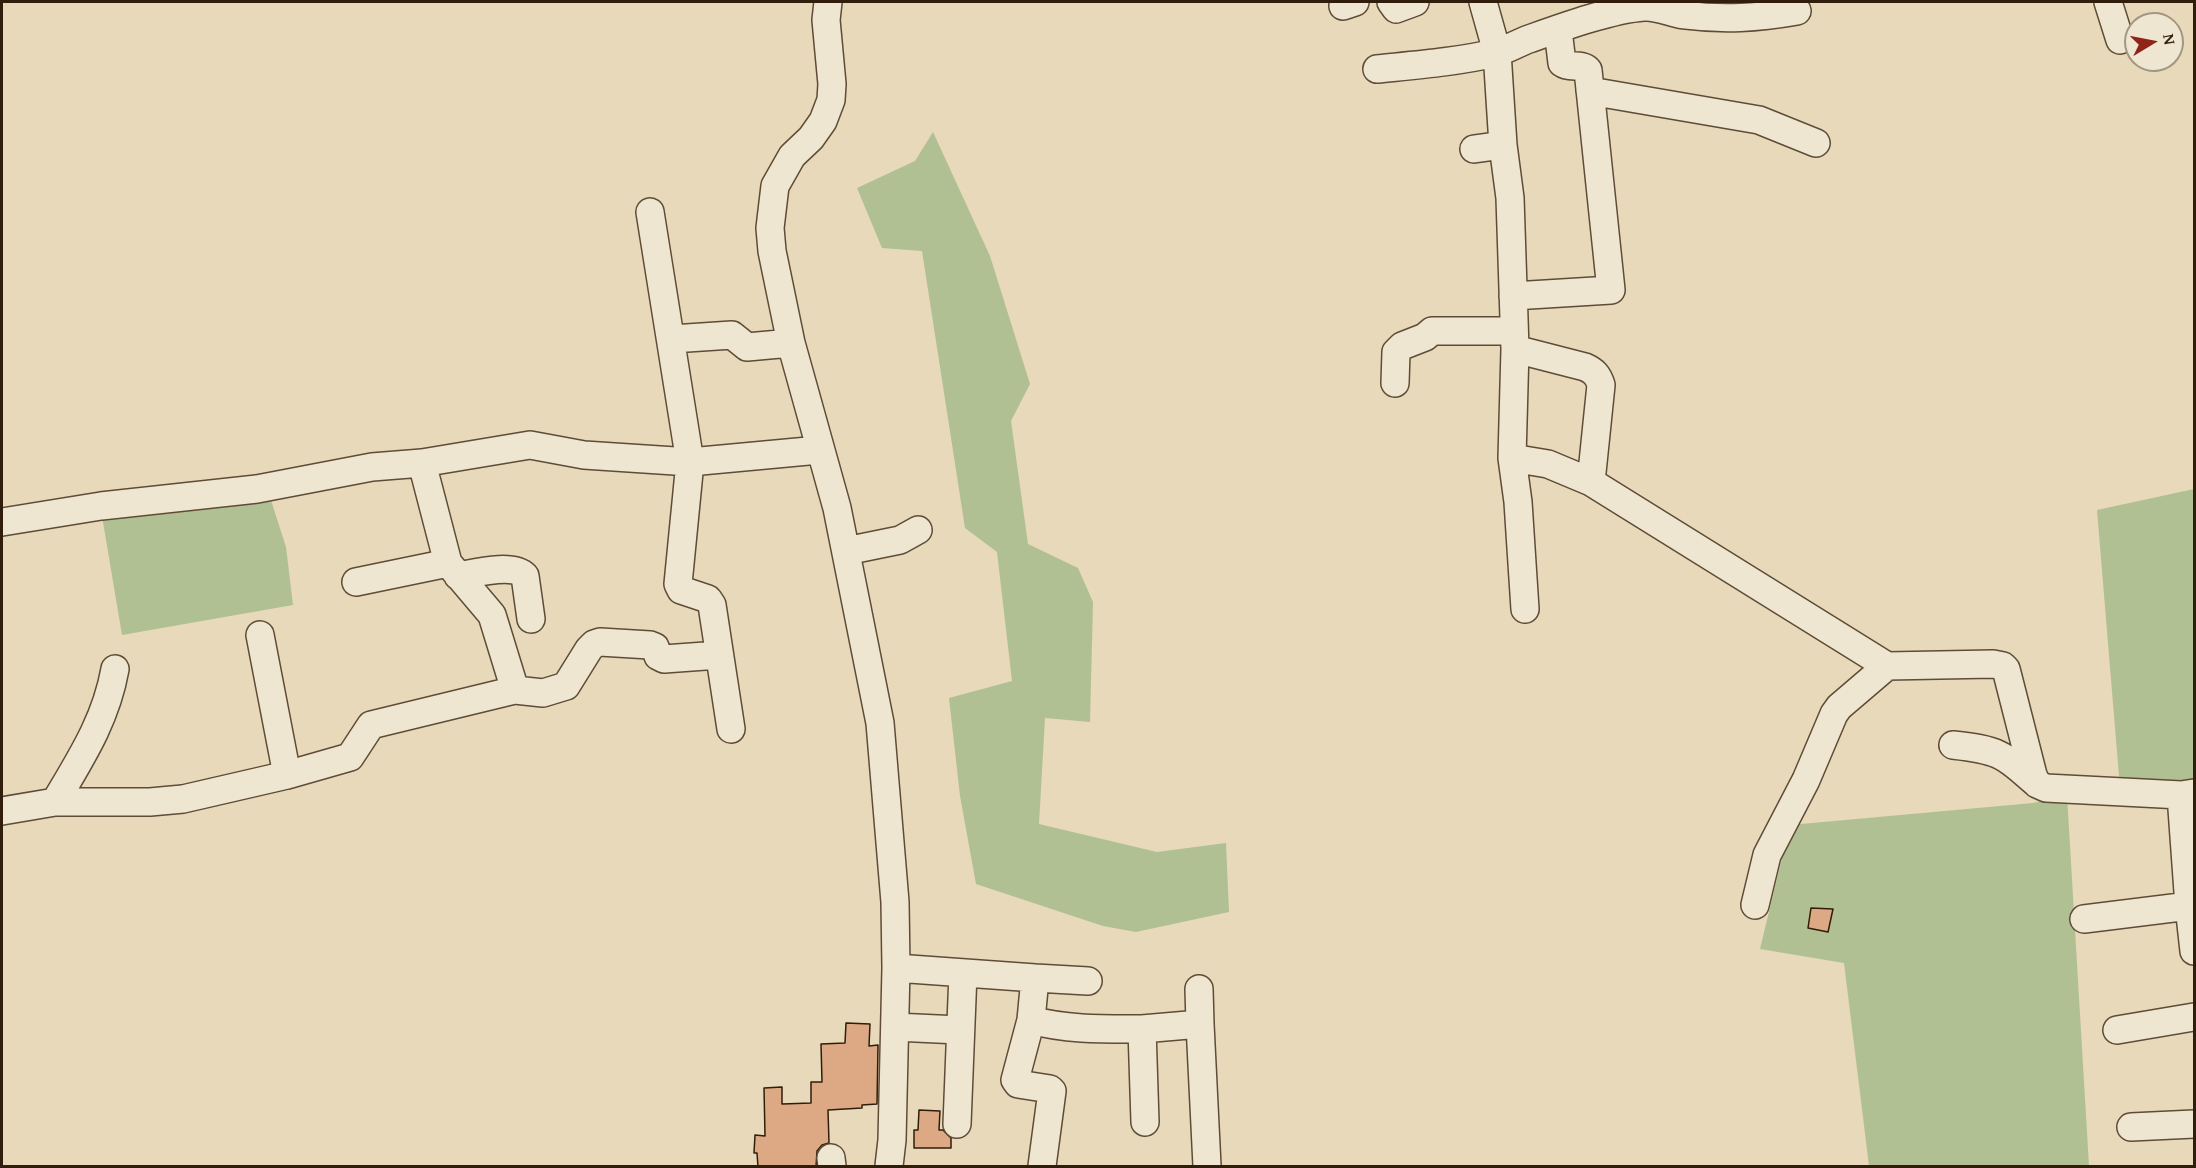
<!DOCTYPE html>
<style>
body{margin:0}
#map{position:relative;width:2196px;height:1168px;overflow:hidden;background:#e7d9b9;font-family:"Gentium Book Plus",serif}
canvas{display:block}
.frame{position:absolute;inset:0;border:3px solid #301d0b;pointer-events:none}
.north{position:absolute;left:2124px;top:12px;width:60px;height:60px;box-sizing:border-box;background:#efe6d2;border:2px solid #a39682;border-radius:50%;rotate:80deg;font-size:16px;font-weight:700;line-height:24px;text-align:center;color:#301d0b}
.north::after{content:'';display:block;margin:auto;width:21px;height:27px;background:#8f2418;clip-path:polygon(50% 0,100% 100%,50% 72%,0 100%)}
</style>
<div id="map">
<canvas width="2196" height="1168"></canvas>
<div class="frame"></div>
<div class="north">N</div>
</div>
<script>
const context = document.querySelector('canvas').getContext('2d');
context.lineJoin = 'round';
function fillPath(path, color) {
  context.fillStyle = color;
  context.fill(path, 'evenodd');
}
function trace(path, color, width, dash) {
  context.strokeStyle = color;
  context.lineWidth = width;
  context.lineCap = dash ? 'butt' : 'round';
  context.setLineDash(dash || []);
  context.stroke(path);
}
fillPath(new Path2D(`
 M933,132L990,256L1030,384L1011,421L1028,544L1078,568L1093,602L1090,722L1045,718L1039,824L1157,852L1226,843L1229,912L1136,932L1103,926L976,884L960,796L949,698L1012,681L997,552L965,528L922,251L882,248L857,188L915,161Z
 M2194,489V784L2120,788L2097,510Z
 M268,491L286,547L293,605L122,635L102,516Z
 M2067,795L2089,1166H1869L1844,963L1760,949L1790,825L2033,803Z`), '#b0c093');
const building = new Path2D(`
 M1811,908L1833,909L1828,932L1808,928Z
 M846,1023L870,1024L869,1046L878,1045L877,1104L862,1105V1108L828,1110L829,1143L822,1145L817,1151L816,1167H758L757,1153H754L755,1135L765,1136L764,1088L782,1087V1104L811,1103V1082H822L821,1044L845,1043Z
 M919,1110L940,1111L939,1130H943L951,1138V1148H914V1130H918Z`);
fillPath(building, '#dda884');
trace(building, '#301d0b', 1.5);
const minor = new Path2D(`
 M828,2L826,20L832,84L831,100L823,121L811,138L792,156L775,186L770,228L772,251L791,343L837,508L880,723L895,902L896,968L892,1140L889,1166
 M1391,2L1396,9L1415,2
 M1483,2L1497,52L1503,145L1510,198L1515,349L1512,458L1548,464L1591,482L1887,666L1993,664L2003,666L2006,669L2033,775L2037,784L2046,788L2181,795L2194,793
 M2108,2L2120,40
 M1343,6L1355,2
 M1377,69C1416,65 1456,62 1495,53C1507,50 1518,43 1529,39C1560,28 1612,9 1644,7C1658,6 1670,13 1684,15C1724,20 1757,18 1797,11
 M1590,91L1759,120L1816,143
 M1474,149L1503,145
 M650,212L690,462L678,584L681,590L708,599L712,605L731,729
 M1513,296L1611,290L1588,70C1581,63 1570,69 1562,63L1558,30
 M672,339L732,335L747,347L791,343
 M1515,349L1585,367C1594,371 1598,375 1601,385L1591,482
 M1395,383L1396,352L1402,346L1425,337L1432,331H1514
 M1512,458L1518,502L1525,609
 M2,522L101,506L257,489L372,467L422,463L530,445L584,455L690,462L819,450
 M846,551L900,540L918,530
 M458,576C475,573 513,563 525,576L531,619
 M356,582L448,563
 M515,690L543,693L566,686L589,649L594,644L600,642L650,645L655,647L658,656L664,659L719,655
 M1953,745C1998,750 2002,753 2036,783
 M287,775L350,757L371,725L515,690L492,615L448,563L422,463
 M2181,795L2189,906L2194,951
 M55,802H150L183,799L287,775L260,635
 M2,811L55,802C81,758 106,720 115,669
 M1755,905L1767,855L1806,780L1834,714L1839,707L1887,666
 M2084,919L2189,906
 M896,968L1035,978L1031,1020C1067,1030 1105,1029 1142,1029L1145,1122
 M1035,978L1088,981
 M1199,989L1200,1024
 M1031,1020L1015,1080L1018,1084L1050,1089L1052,1091L1042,1166
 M895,1027L959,1030
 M1142,1029L1200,1024L1207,1166
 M2117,1030L2194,1017
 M957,1124L963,973
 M2131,1127L2194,1124
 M831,1158L832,1166`);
trace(minor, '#5e4c36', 30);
trace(minor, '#efe6d2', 27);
</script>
